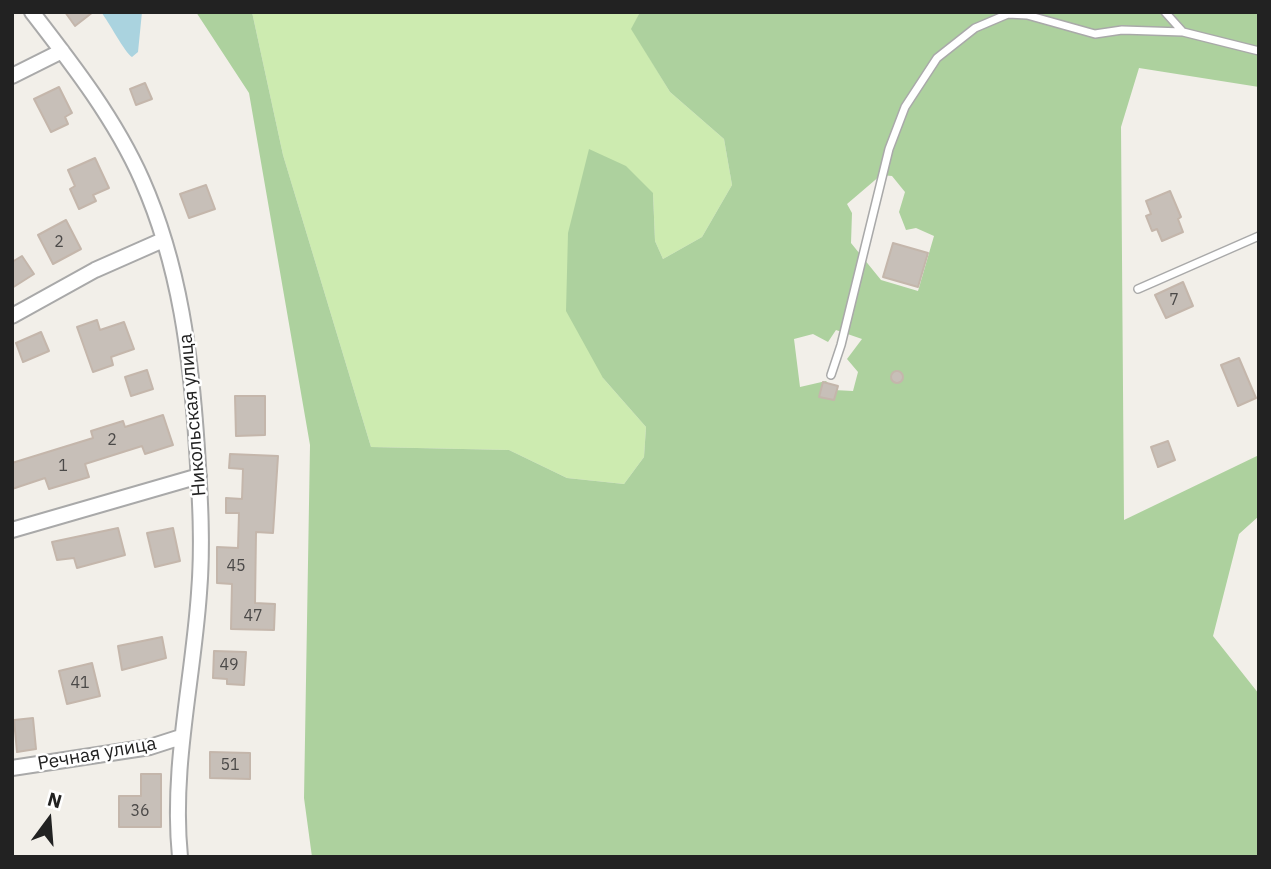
<!DOCTYPE html>
<meta charset="utf-8">
<style>
body{margin:0}
#map{position:relative;width:1271px;height:869px;overflow:hidden;background:#f2efe9;font-family:"IBM Plex Sans",sans-serif}
canvas{display:block}
.frame{position:absolute;inset:0;border:14px solid #222;pointer-events:none}
.north{position:absolute;left:14px;top:785px;width:70px;height:70px;-webkit-text-stroke:5px #fff;paint-order:stroke;rotate:16deg;font-size:19px;font-weight:700;line-height:28px;text-align:center;color:#222}
.north::after{content:'';display:block;margin:auto;width:24px;height:32px;background:#222;clip-path:polygon(50% 0,100% 100%,50% 72%,0 100%)}
</style>
<div id="map">
<canvas width="1271" height="869"></canvas>
<div class="frame"></div>
<div class="north">N</div>
</div>
<script>
const context = document.querySelector('canvas').getContext('2d');
context.lineJoin = 'round';
function fillPath(path, color) {
  context.fillStyle = color;
  context.fill(path, 'evenodd');
}
function trace(path, color, width, dash) {
  context.strokeStyle = color;
  context.lineWidth = width;
  context.lineCap = dash ? 'butt' : 'round';
  context.setLineDash(dash || []);
  context.stroke(path);
}
function write(font, color, halo, rows, align = 'center') {
  context.font = font + ' "IBM Plex Sans",sans-serif';
  context.lineWidth = 5;
  context.setLineDash([]);
  context.textBaseline = 'middle';
  context.strokeStyle = halo;
  context.fillStyle = color;
  for (const [text, x, y, turn = 0] of rows) {
    context.save();
    context.translate(x, y);
    context.rotate((+turn || 0) * Math.PI / 180);
    context.textAlign = isNaN(turn) ? turn : align;
    if (halo) context.strokeText(text, 0, 0);
    context.fillText(text, 0, 0);
    context.restore();
  }
}
fillPath(new Path2D(`
 M252,12H640L632,29L670,92L724,139L732,185L702,237L663,259L655,241L653,193L603,378L646,427L644,457L624,484L567,478L509,450L371,447L283,155Z`), '#cdebb0');
fillPath(new Path2D(`
 M196,12H252L283,155L371,447L509,450L567,478L624,484L644,457L646,427L603,378L566,311L568,233L589,149L626,166L653,193L655,241L663,259L702,237L732,185L724,139L670,92L631,29L640,12H1259V87L1139,68L1121,127L1124,520L1259,455V516L1239,534L1213,636L1259,694V857H312L304,798L310,445L249,93ZM881,175L892,176L905,192L899,212L906,230L916,228L934,236L918,291L881,280L851,243L852,213L847,204ZM836,330L862,339L847,359L858,372L853,391L834,390L826,381L800,387L794,339L813,334L828,342Z`), '#add19e');
fillPath(new Path2D(`
 M101,12H142L138,52L132,57C125,53 109,22 101,12Z`), '#aad3df');
const building = new Path2D(`
 M65,12H93L75,26Z
 M145,83L152,99L136,105L130,89Z
 M59,87L72,113L65,117L68,124L51,132L34,99Z
 M95,158L109,188L93,195L96,201L79,209L70,189L75,186L68,170Z
 M206,185L215,209L189,218L180,194Z
 M1170,191L1181,217L1178,219L1183,232L1162,241L1157,229L1152,231L1146,216L1151,214L1146,201Z
 M66,220L81,249L53,264L38,235Z
 M893,243L928,253L918,287L883,277Z
 M22,256L34,274L12,288V262Z
 M1183,282L1193,306L1166,318L1155,295Z
 M97,320L100,330L124,322L134,349L111,357L113,365L93,372L77,327Z
 M41,332L49,351L23,362L16,343Z
 M1239,358L1256,398L1238,406L1221,365Z
 M147,370L153,389L131,396L125,377Z
 M891 377a6 6 0 1 1 12 0a6 6 0 1 1-12 0Z
 M823,382L838,386L834,400L819,397Z
 M235,396H265V435L236,436Z
 M163,415L173,445L145,454L142,446L85,464L89,477L49,489L45,478L12,489V463L93,438L91,431L123,421L125,427Z
 M1168,441L1175,460L1158,467L1151,447Z
 M230,454L278,456L273,533L256,532L255,603L275,604L274,630L231,629L232,584L217,583V547L238,548L239,513H226V498L242,499L243,469L229,468Z
 M118,528L125,555L77,568L74,558L57,560L52,542Z
 M173,528L180,561L155,567L147,533Z
 M162,637L166,658L122,670L118,646Z
 M214,651L246,652L244,685L227,684V679L213,678Z
 M92,663L100,696L67,704L59,671Z
 M33,718L36,749L17,752L14,720Z
 M210,752L250,753V779L210,778Z
 M141,774H161V827H119V796H141Z`);
fillPath(building, '#c7bfb8');
trace(building, '#c4b6ab', 2);
const service = new Path2D(`
 M1165,12L1183,32
 M1138,289L1259,236
 M831,375L841,345L889,149L905,107L937,58L975,28L1008,14L1027,15L1095,34L1122,30L1183,32L1259,51`);
const minor = new Path2D(`
 M32,12C73,65 115,119 142,180C180,266 191,357 197,449C200,497 203,545 199,593C193,681 171,768 180,857
 M12,76L62,51
 M12,316L95,270L163,240
 M12,530L199,476
 M12,768L150,747L181,737`);
trace(service, '#a9a9a9', 10);
trace(minor, '#a9a9a9', 18);
trace(service, '#fff', 7);
trace(minor, '#fff', 14);
write('16px', '#4b4948', null, [
 ["2",59,242],
 ["7",1174,300],
 ["2",112,440],
 ["1",63,466],
 ["45",236,566],
 ["47",253,616],
 ["49",229,665],
 ["41",80,683],
 ["51",230,765],
 ["36",140,811]
]);
write('19px', '#222', '#fff', [
 ["Никольская улица",193,415,-95],
 ["Речная улица",97,754,-10]
]);
</script>
